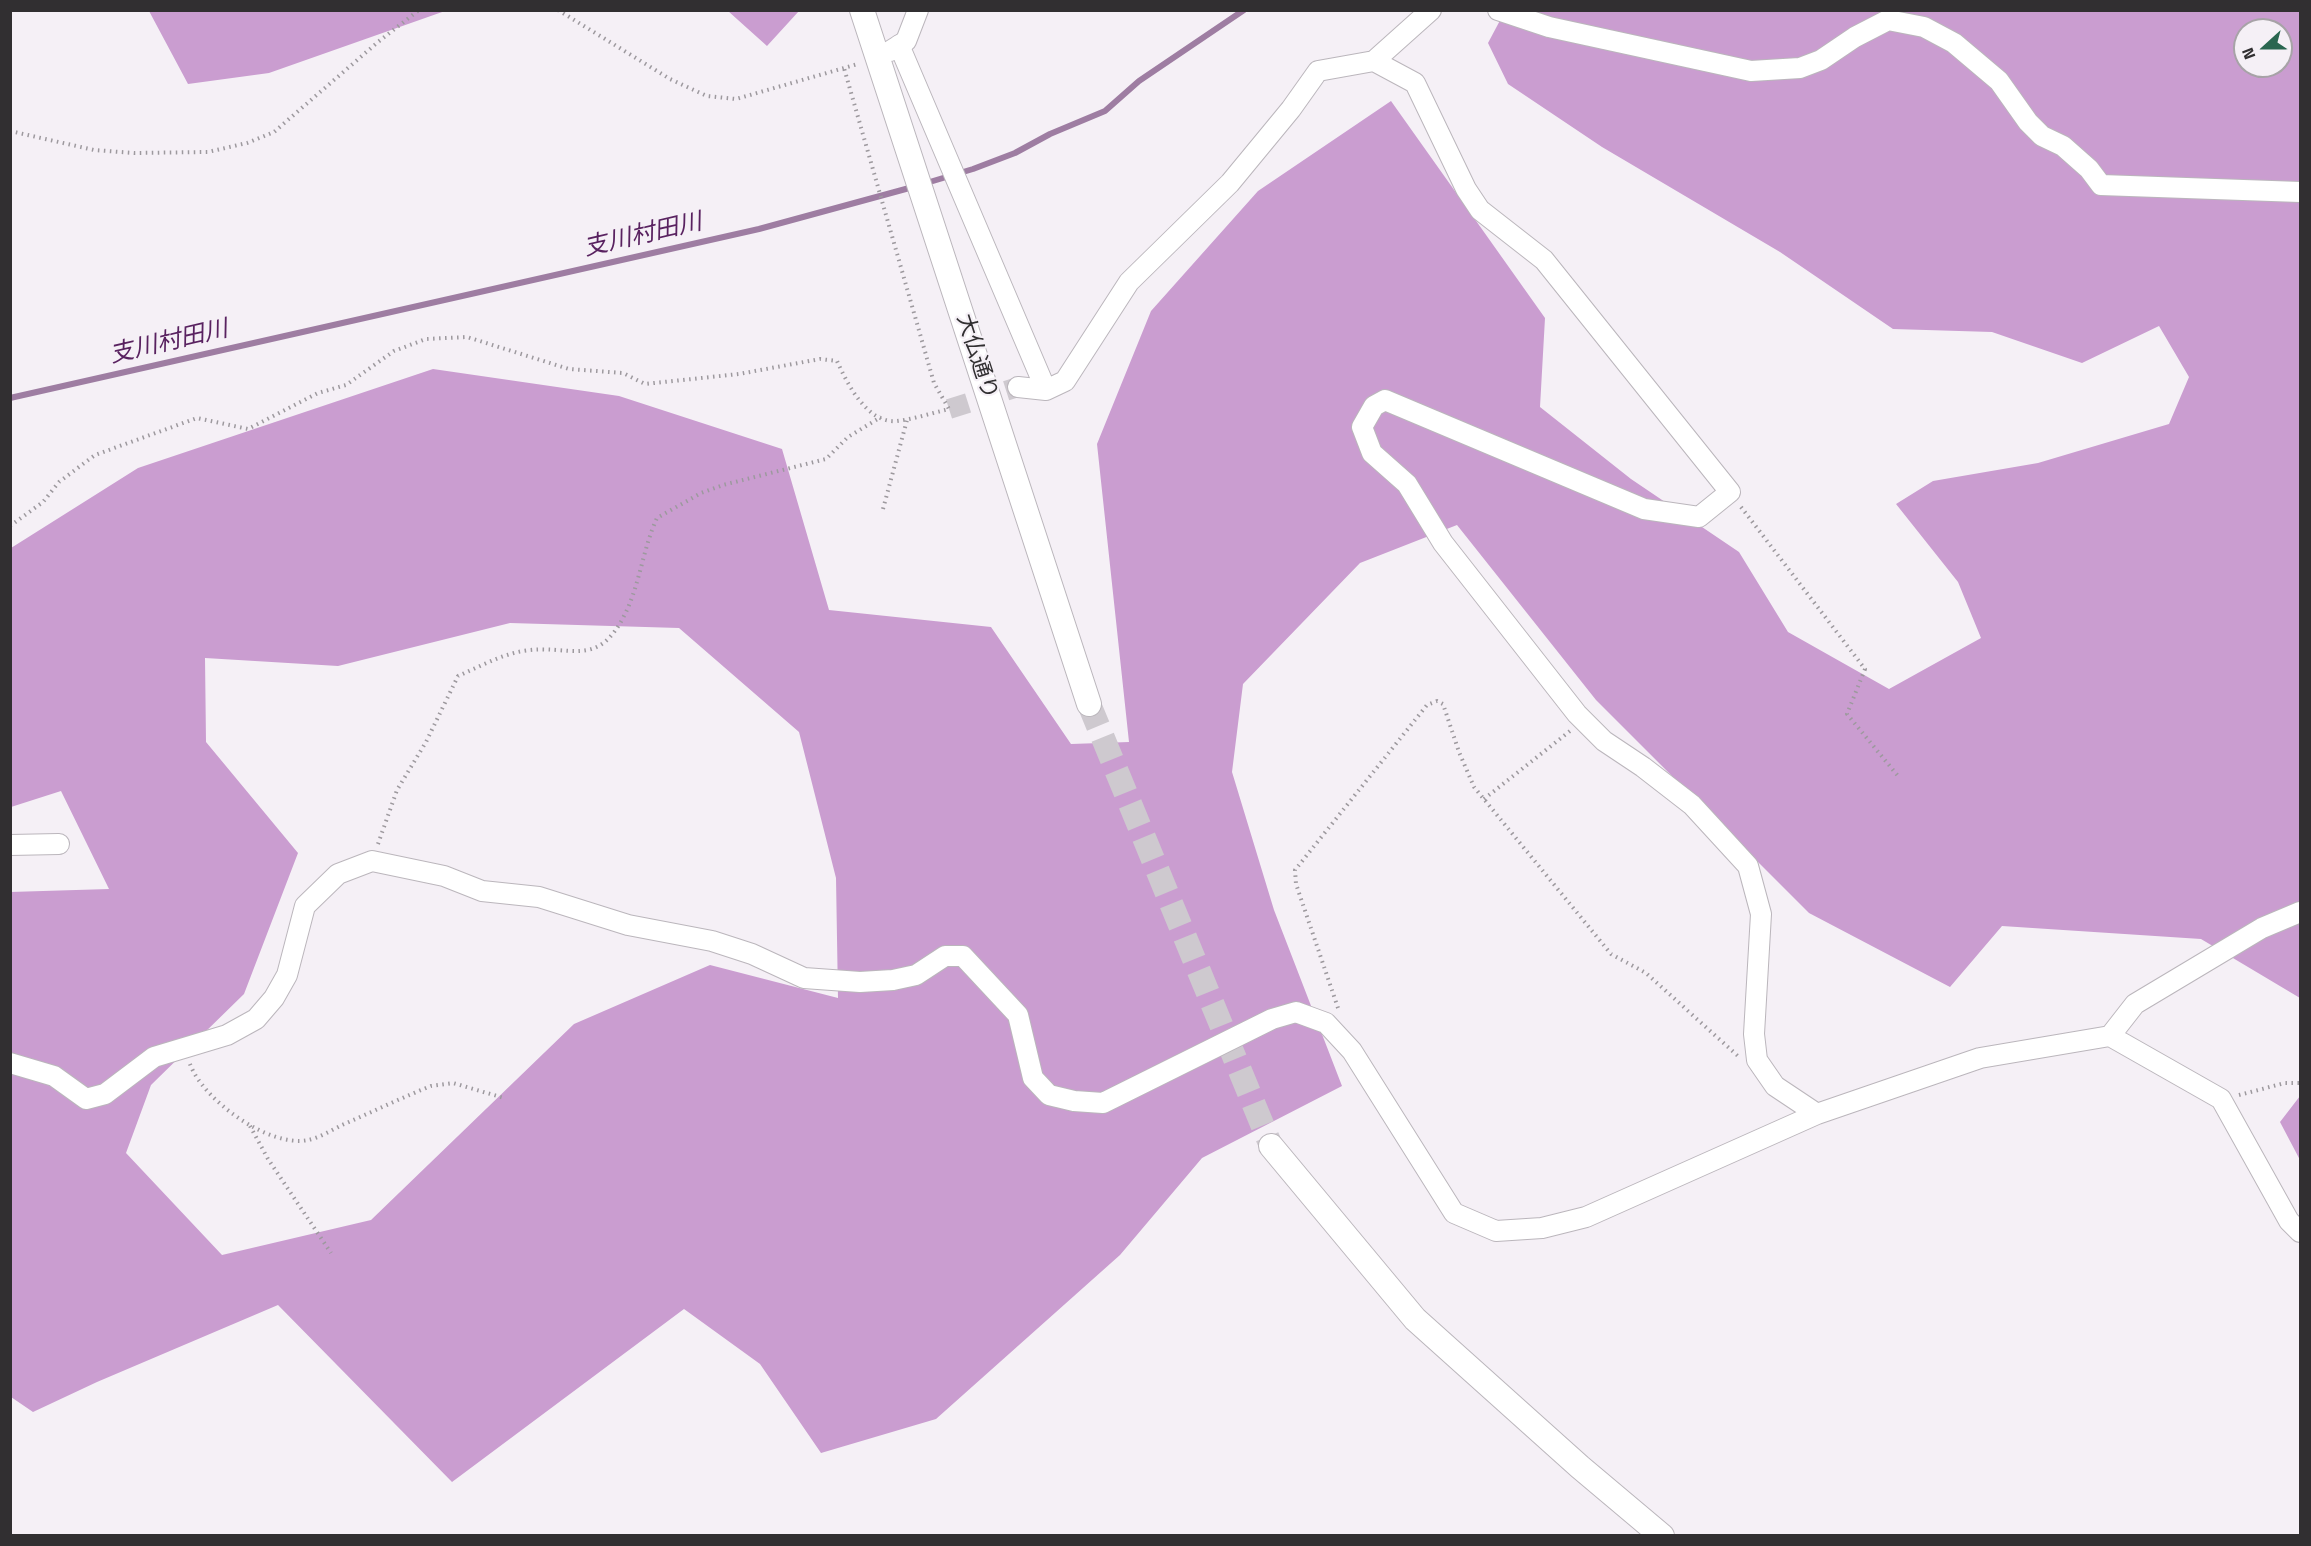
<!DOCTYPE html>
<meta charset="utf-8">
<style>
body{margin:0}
#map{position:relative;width:2311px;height:1546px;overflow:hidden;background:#f5f0f6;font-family:"Titillium Web",sans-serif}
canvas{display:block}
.frame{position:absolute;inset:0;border:12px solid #312f31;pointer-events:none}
.north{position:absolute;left:2233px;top:18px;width:60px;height:60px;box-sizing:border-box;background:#f5f0f6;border:2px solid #a7a3a7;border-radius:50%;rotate:249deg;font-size:16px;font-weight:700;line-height:24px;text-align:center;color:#312f31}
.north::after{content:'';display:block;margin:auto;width:21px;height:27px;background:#2a6650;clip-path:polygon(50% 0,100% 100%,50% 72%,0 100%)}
</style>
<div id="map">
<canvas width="2311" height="1546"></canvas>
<div class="frame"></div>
<div class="north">N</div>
</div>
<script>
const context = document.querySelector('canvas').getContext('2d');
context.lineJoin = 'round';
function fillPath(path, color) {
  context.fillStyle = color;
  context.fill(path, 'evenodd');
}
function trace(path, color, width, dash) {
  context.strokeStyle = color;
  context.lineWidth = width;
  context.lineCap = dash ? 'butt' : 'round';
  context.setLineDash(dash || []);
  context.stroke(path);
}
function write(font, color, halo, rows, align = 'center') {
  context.font = font + ' "Titillium Web","Noto Sans JP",sans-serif';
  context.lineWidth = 4.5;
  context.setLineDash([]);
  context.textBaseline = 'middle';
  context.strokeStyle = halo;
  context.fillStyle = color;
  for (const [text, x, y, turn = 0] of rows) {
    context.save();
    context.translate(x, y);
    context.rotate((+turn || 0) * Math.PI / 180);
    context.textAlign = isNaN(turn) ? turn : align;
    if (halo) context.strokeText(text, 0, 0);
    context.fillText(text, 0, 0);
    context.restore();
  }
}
fillPath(new Path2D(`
 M149,11H445L269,73L188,84Z
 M728,11H799L767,46Z
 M1505,11H2300V998L2201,939L2002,926L1950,987L1809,913L1596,700L1457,525L1360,563L1243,684L1232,772L1274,910L1342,1086L1202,1158L1120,1255L936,1419L821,1453L760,1364L684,1309L452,1482L278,1305L97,1382L33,1412L11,1397L10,892L109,889L61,791L11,807V548L138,468L433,369L619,396L782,449L829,610L991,627L1071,744L1129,742L1097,444L1151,311L1258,191L1391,101L1545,318L1540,407L1631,479L1739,552L1788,632L1889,689L1981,638L1958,582L1896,504L1933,481L2038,463L2169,424L2189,377L2159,326L2082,363L1992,332L1893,329L1780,252L1602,147L1508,84L1488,43ZM2245,30H2281V66H2245ZM510,623L679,628L799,732L836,878L838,998L710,965L574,1024L371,1220L222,1255L126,1153L151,1085L244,994L298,853L206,742L205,658L338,666Z
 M2300,1096V1160L2280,1122Z`), '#ca9dd0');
trace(new Path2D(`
 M923,184L973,169L1015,153L1050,134L1105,111L1139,81L1244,10
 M10,398L759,229L913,187`), '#9e7da2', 6);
trace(new Path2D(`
 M949,409L1018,387`), '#cec9cf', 20, [20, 10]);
trace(new Path2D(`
 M1089,704L1271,1146`), '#cec9cf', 24, [24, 12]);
const minor = new Path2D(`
 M1498,10L1549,27L1751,71L1800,68L1821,60L1855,37L1888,20L1924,27L1954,43L1999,81L2028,122L2042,136L2063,146L2089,169L2101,185L2300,192
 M899,45L1046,390
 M890,51L906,41L918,10
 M1374,61L1415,83L1466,189L1480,210L1544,260L1730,492L1699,517L1644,509L1385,400L1374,406L1362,427L1372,453L1407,484L1443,543L1577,714L1604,741L1643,767L1692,805L1748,866L1761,914L1754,1034L1757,1060L1775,1086L1817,1114
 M1018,387L1046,390L1065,381L1129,282L1230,183L1291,109L1318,71L1374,61L1431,10
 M10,845L59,844
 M2110,1036L2135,1004L2262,928L2300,912
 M10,1063L54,1076L86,1099L105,1094L154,1057L227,1035L256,1019L274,998L287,975L305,906L338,874L372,861L444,876L482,891L539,897L628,925L712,941L752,954L804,978L860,982L893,980L916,975L945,956H963L1018,1015L1033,1078L1049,1095L1074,1101L1103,1103L1272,1019L1296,1012L1326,1023L1352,1051L1454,1213L1496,1231L1542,1228L1586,1217L1817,1114L1980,1058L2110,1036L2221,1099L2289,1221L2300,1232`);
const tertiary = new Path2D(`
 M862,10L1089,704
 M1271,1146L1415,1319L1580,1467L1662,1536`);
trace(minor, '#bbb6bc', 22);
trace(tertiary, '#bbb6bc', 26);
trace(new Path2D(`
 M558,10L670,79L707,96L736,99L858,64
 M10,131L94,150L134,153L208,152L247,143L274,132L378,42L419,10
 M1741,507L1865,669L1847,714L1898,776
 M883,509L907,420
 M10,526L43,502L59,482L95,455L197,418L248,429L318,393L346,385L394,351L426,339L467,337L569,369L623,373L645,384L739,374L820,359L837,361C847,383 867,424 897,421C914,419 932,413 949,409L934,383L844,68
 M1484,799L1570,731
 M378,844L397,790L426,742L458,676C479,667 500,655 523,651C569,643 597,671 625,614C640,584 643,548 657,518L701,493L723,485L826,459L848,437L881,417
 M1338,1008L1296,884L1295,870L1427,705L1437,701L1443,704L1459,752L1474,787L1611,954L1646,973L1739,1057
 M190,1064C203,1100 269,1148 308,1140C319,1138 332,1130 342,1125C372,1112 401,1098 431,1086L453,1083L504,1098
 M2239,1095L2285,1083H2300
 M250,1126L268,1159L331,1253`), '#9d999e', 4, [1.5, 4.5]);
trace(minor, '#fff', 20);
trace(tertiary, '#fff', 24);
write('22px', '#312f31', '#f5f0f6', [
 ["大仏通り",976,357,72]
]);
write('italic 24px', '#592260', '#f5f0f6', [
 ["支川村田川",643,236,-13],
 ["支川村田川",169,343,-13]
]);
</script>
